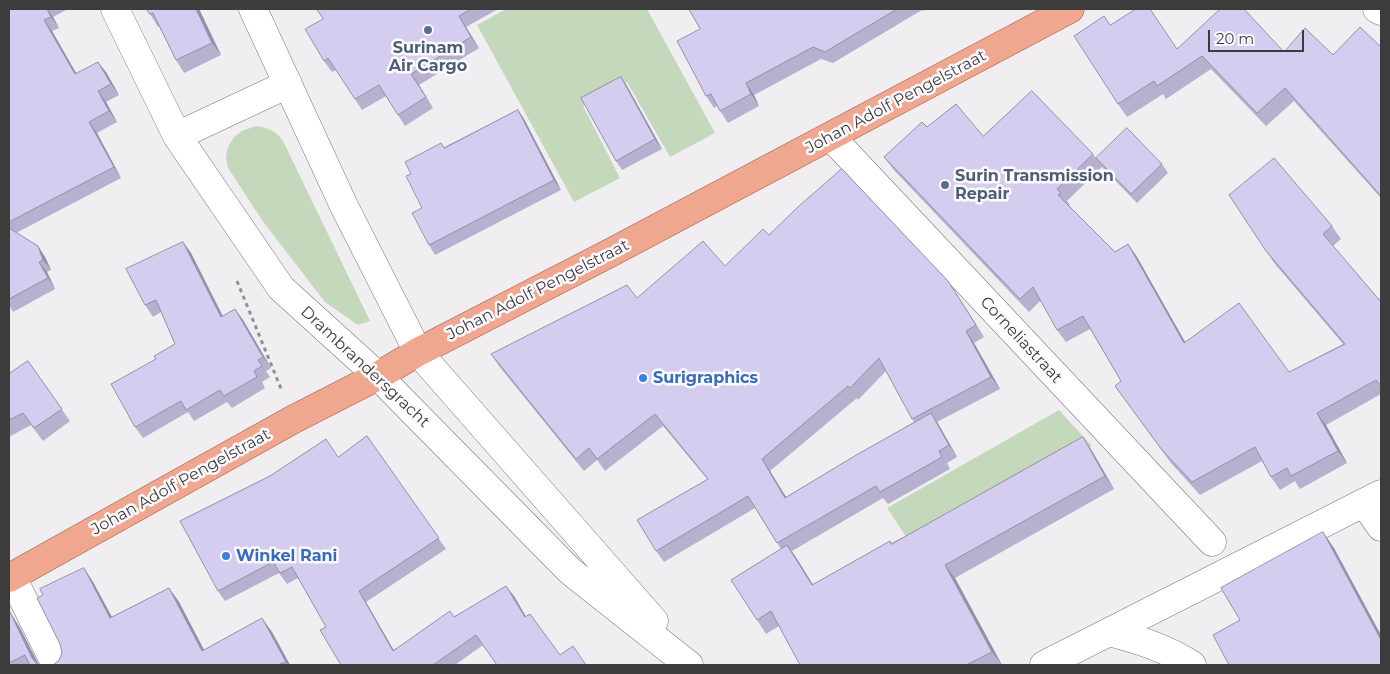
<!DOCTYPE html>
<style>
body{margin:0}
#map{position:relative;width:1390px;height:674px;overflow:hidden;background:#f0eef1;font-family:Montserrat,sans-serif}
canvas{display:block}
.frame{position:absolute;inset:0;border:10px solid #3d3c3d;pointer-events:none}
.scale{position:absolute;left:1208px;top:30px;width:96px;height:22px;box-sizing:border-box;border:2px solid #3d3c3d;border-top:0;padding-left:6px;font-size:15px;line-height:18px;white-space:nowrap;color:#3d3c3d;-webkit-text-stroke:4px #fdfbfe;paint-order:stroke}
</style>
<div id="map">
<canvas width="1390" height="674"></canvas>
<div class="frame"></div>
<div class="scale">20 m</div>
</div>
<script>
const context = document.querySelector('canvas').getContext('2d');
context.lineJoin = 'round';
function fillPath(path, color) {
  context.fillStyle = color;
  context.fill(path, 'evenodd');
}
function trace(path, color, width, dash) {
  context.strokeStyle = color;
  context.lineWidth = width;
  context.lineCap = dash ? 'butt' : 'round';
  context.setLineDash(dash || []);
  context.stroke(path);
}
function write(font, color, halo, rows, align = 'center') {
  context.font = font + ' Montserrat,sans-serif';
  context.lineWidth = 5;
  context.setLineDash([]);
  context.textBaseline = 'middle';
  context.strokeStyle = halo;
  context.fillStyle = color;
  for (const [text, x, y, turn = 0] of rows) {
    context.save();
    context.translate(x, y);
    context.rotate((+turn || 0) * Math.PI / 180);
    context.textAlign = isNaN(turn) ? turn : align;
    if (halo) context.strokeText(text, 0, 0);
    context.fillText(text, 0, 0);
    context.restore();
  }
}
fillPath(new Path2D(`
 M506,9H647L715,133L670,157L627,82L583,106L620,178L574,202L477,25Z
 M256,126C268,128 276,130 283,141L370,321L358,325L325,302L264,223L228,168L226,157L228,147L234,137L242,131Z
 M1059,410L1092,446L913,547L887,508Z`), '#c4d9bb');
const minor = new Path2D(`
 M115,9L177,136L281,288L378,376L570,571L689,665
 M253,9L344,206L418,352L654,621
 M1377,9L1381,11
 M177,136L288,84
 M831,137L1212,542
 M1364,503L1381,527
 M12,577L56,665
 M1109,632C1139,640 1166,648 1192,665
 M1044,665L1381,494`);
const major = new Path2D(`
 M9,578L294,419L378,376L418,352L610,253L1070,9`);
trace(minor, '#79787b', 29);
trace(major, '#aa5c43', 29);
trace(new Path2D(`
 M237,281L282,391`), '#919092', 3, [4, 4]);
trace(minor, '#fff', 28);
trace(major, '#efa790', 28);
fillPath(new Path2D(`
 M9,9H68L53,17L59,28L52,31L76,74L106,72L119,95L106,102L117,122L97,133L121,178L16,233L38,246L45,257L51,270L47,272L55,289L13,312L9,305Z
 M147,9H199L221,55L184,73L176,60L159,26L158,27L150,14Z
 M317,9H498L466,27L479,48L419,85L433,108L405,126L386,96L362,110L336,70L332,72L324,61L323,19Z
 M689,9H927L923,11L922,10L833,63L821,59L754,95L759,106L728,123L717,106L714,108L706,96L700,29Z
 M1110,25L1177,49L1284,52L1333,55L1381,47V198L1294,101L1266,126L1211,69L1166,99L1163,94L1127,117L1118,104Z
 M621,77L627,86L662,149L622,170L616,161Z
 M518,110L524,119L561,190L435,255L429,245L422,208L441,143L444,147Z
 M927,127L1093,154L1096,158L1162,164L1168,173L1137,203L1102,167L1067,201L1070,205L1069,206L1115,252L1128,244L1137,257L1185,342L1289,372L1343,344L1275,264L1266,251L1332,226L1341,239L1333,246L1381,302V394L1326,425L1347,463L1300,489L1295,481L1280,490L1271,477L1262,461L1200,495L1171,463L1115,386L1121,381L1090,329L1066,342L1057,330L1041,300L1029,312L893,169L884,157Z
 M769,235L956,293L984,337L974,343L1000,389L937,422L957,457L947,463L950,469L888,504L883,498L792,551L813,585L891,543L1092,451L1114,489L955,578L1002,665H800L779,626L766,634L757,620L781,549L755,508L664,562L656,551L707,479L663,426L605,471L597,460L584,471L499,366L491,354L637,298L725,266ZM886,371L914,422L786,497L770,471L857,398L858,400Z
 M183,242L191,253L223,316L235,309L243,320L271,368L266,371L270,377L262,382L265,388L232,408L227,402L194,421L188,412L143,438L135,427L156,359L175,344L161,312L153,317L145,305Z
 M28,361L70,421L43,441L31,425L9,437V374Z
 M367,436L446,549L366,602L393,650L454,617L514,596L526,617L560,655L587,665L483,645L455,665H341L326,627L298,578L287,584L279,573L225,601L218,591L339,457Z
 M84,568L93,582L112,617L169,588L179,602L204,650L272,632L290,665H53L59,660L62,653L60,644L43,595Z
 M9,613L19,626L38,664L42,665H9Z`), '#b7b0ce');
fillPath(new Path2D(`
 M47,9L53,17L59,28L51,17Z
 M196,9H199L221,55L212,43Z
 M459,16L466,27L479,48L471,37Z
 M44,20L52,31L83,85L75,74Z
 M98,62L106,72L119,95L111,84Z
 M411,74L419,85L433,108L426,97Z
 M621,77L627,86L662,149L655,139Z
 M746,83L754,95L759,106L751,94Z
 M98,91L106,102L117,122L109,111Z
 M518,110L524,119L561,190L554,180Z
 M89,122L97,133L121,178L114,167Z
 M183,242L191,253L229,329L221,317Z
 M1128,244L1137,257L1193,356L1184,343Z
 M38,246L45,257L51,270L43,260Z
 M39,262L47,272L55,289L48,278Z
 M948,281L956,293L984,337L976,325Z
 M235,309L243,320L271,368L263,357Z
 M966,331L974,343L1000,389L991,377Z
 M931,413L939,425L957,457L949,445Z
 M1317,413L1326,425L1347,463L1338,451Z
 M1083,437L1092,451L1114,489L1105,476Z
 M762,459L770,471L794,510L785,498Z
 M1323,532L1334,548L1381,635V640Z
 M787,545L797,559L822,599L812,585Z
 M945,565L955,578L1002,665L992,652Z
 M84,568L93,582L120,632L110,618Z
 M506,586L514,596L532,627L525,617Z
 M169,588L179,602L212,665L202,651Z
 M359,591L366,602L400,661L393,651Z
 M10,612L19,626L39,665L32,658Z
 M262,618L272,632L290,665H288L286,662Z`), '#9590a8');
const building = new Path2D(`
 M9,9H47L51,17L44,20L75,74L98,62L111,84L98,91L109,111L89,122L114,167L9,222Z
 M147,9H196L212,43L176,60L153,13L150,14Z
 M317,9H471L459,16L471,37L411,74L426,97L398,115L379,85L355,99L328,58L324,61L305,29L323,19Z
 M689,9H897L825,52L813,47L746,83L751,94L720,111L711,94L706,96L677,41L700,29Z
 M1136,9H1150L1177,49L1220,9H1244L1284,52L1305,28L1333,55L1360,27L1381,47V196L1285,88L1257,113L1202,56L1157,86L1154,81L1118,104L1074,36L1104,16L1110,25Z
 M621,77L655,139L616,161L581,98Z
 M1032,91L1093,154L1057,189L1061,193L1058,195L1115,252L1128,244L1184,343L1239,303L1289,372L1345,344L1266,251L1229,195L1274,158L1332,226L1323,234L1381,302V386L1376,380L1317,413L1338,451L1291,476L1287,468L1271,477L1255,447L1192,482L1162,450L1115,386L1121,381L1083,316L1057,330L1033,287L1020,299L884,157L922,122L927,127L956,104L983,136Z
 M518,110L554,180L429,245L412,213L422,208L406,176L411,174L405,162L441,143L444,148Z
 M1127,128L1162,164L1131,194L1096,158Z
 M842,169L948,281L976,325L966,331L991,377L912,419L879,358L850,388L848,386L762,459L785,498L858,454L931,413L949,445L939,451L942,457L880,492L876,486L777,543L748,496L656,551L637,520L708,479L655,414L597,459L589,448L576,459L491,354L627,285L637,298L703,241L725,266L763,229L769,235L799,206Z
 M9,228L38,246L43,260L39,262L48,278L9,299Z
 M183,242L221,317L235,309L263,357L258,360L262,366L254,371L257,377L224,396L220,390L186,410L181,401L135,427L111,384L156,359L154,356L175,344L156,300L145,305L126,269Z
 M28,361L62,409L34,428L23,413L9,420V374Z
 M367,436L439,538L359,591L393,651L450,611L454,617L506,586L525,617L530,614L560,655L573,646L586,665H497L476,635L433,665H341L320,630L326,627L292,567L280,573L273,562L218,591L180,521L270,476L326,439L338,457Z
 M1083,437L1105,476L945,565L992,652L966,665H800L771,611L757,620L731,580L787,545L812,585L890,541L891,544Z
 M1323,532L1381,640V665H1229L1213,635L1240,620L1221,588Z
 M84,568L110,618L169,588L202,651L262,618L286,662L280,664L281,665H53L59,660L62,653L60,644L37,598L43,595L40,589Z
 M10,612L32,658L37,664L42,665H30L25,655L9,663V613Z`);
fillPath(building, '#d5cdf0');
trace(building, '#9590a8', 1);
for (const [x, y, r, color] of [
 [428,30,5,"#5c6f8a"],
 [945,185,5,"#5c6f8a"],
 [643,378,5,"#3f7fe0"],
 [226,556,5,"#3f7fe0"]
]) {
  const dot = new Path2D();
  dot.arc(x, y, r, 0, 2 * Math.PI);
  context.fillStyle = color;
  context.fill(dot);
  trace(dot, '#fdfbfe', 2);
}
write('bold 16px', '#4e5e75', '#fdfbfe', [
 ["Surinam",428,48],
 ["Air Cargo",428,66],
 ["Surin Transmission",955,176,"left"],
 ["Repair",955,194,"left"]
]);
write('16px', '#3d3c3d', '#fdfbfe', [
 ["Johan Adolf Pengelstraat",896,102,-28],
 ["Johan Adolf Pengelstraat",538,290,-27],
 ["Corneliastraat",1021,340,47],
 ["Drambrandersgracht",365,367,43],
 ["Johan Adolf Pengelstraat",181,482,-29]
]);
write('bold 16px', '#366cbe', '#fdfbfe', [
 ["Surigraphics",653,378],
 ["Winkel Rani",236,556]
], 'left');
</script>
